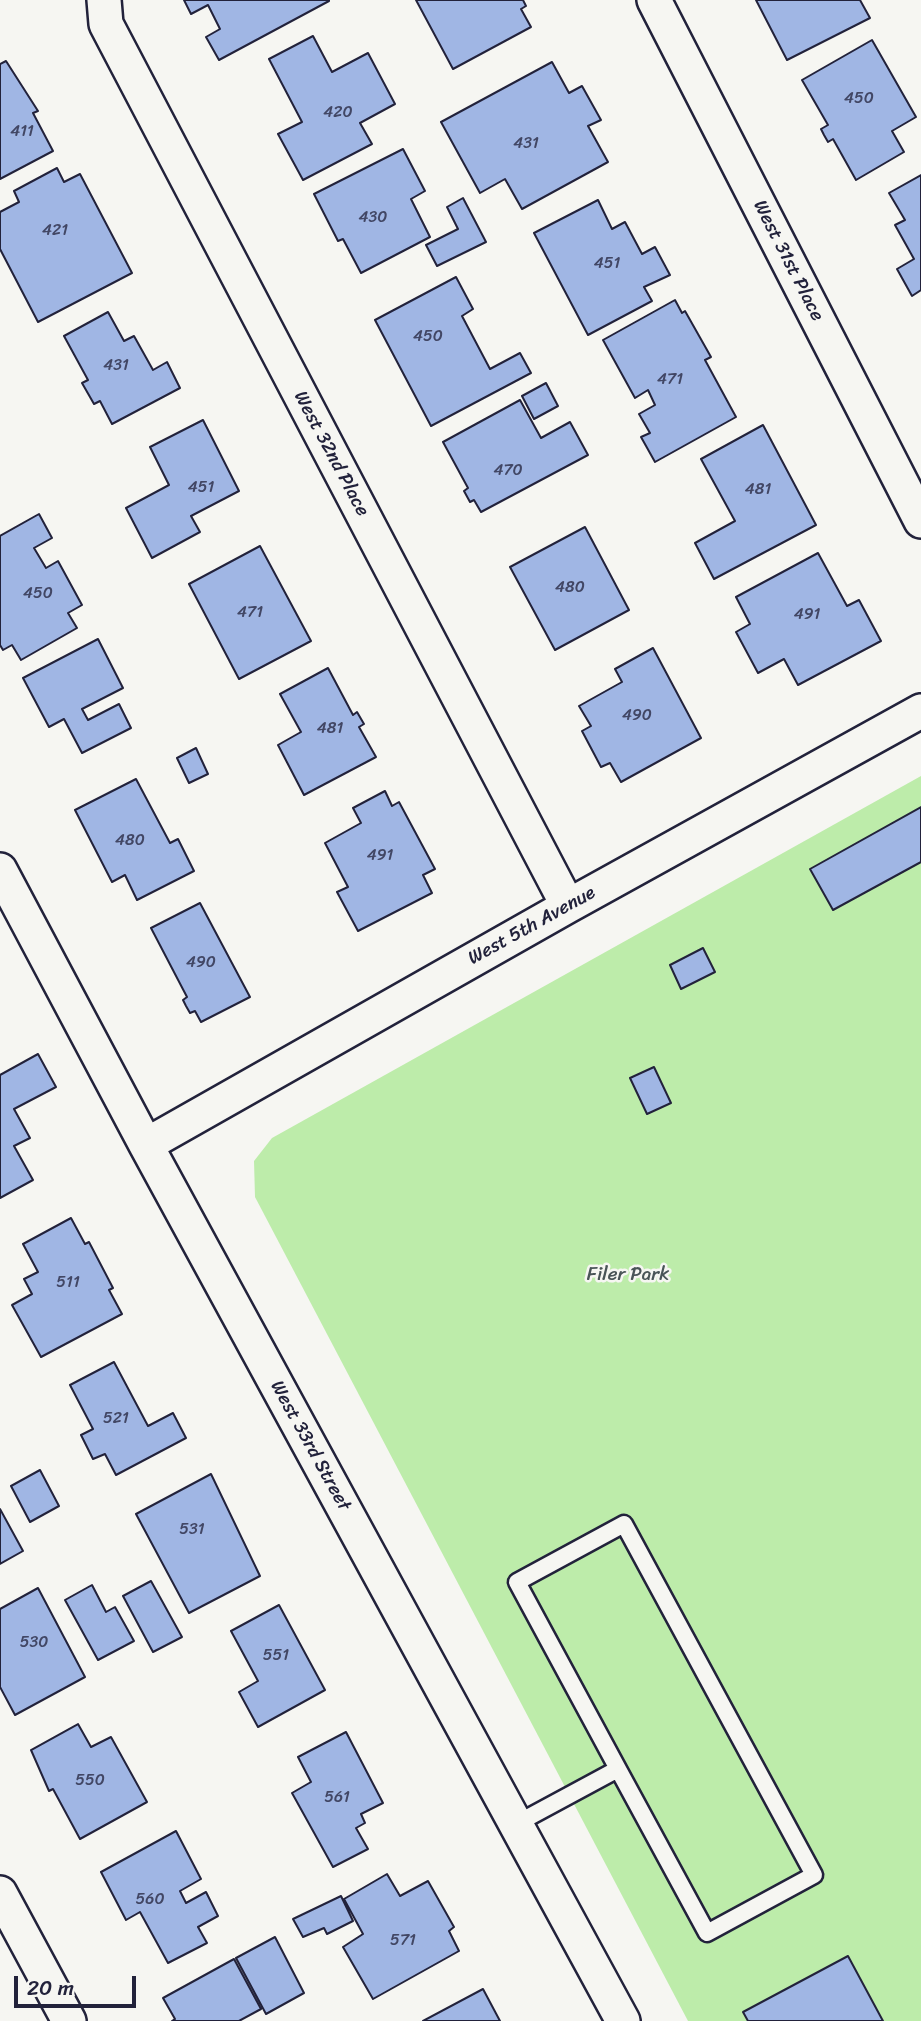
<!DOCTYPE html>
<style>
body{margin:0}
#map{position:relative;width:921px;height:2021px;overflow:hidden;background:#f6f6f2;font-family:Sriracha,sans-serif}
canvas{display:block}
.scale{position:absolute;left:14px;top:1976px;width:122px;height:32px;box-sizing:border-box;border:4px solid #22223b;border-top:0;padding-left:9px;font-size:21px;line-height:24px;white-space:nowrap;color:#22223b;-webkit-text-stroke:5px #f6f6f2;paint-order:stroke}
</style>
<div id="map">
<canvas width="921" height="2021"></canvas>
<div class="scale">20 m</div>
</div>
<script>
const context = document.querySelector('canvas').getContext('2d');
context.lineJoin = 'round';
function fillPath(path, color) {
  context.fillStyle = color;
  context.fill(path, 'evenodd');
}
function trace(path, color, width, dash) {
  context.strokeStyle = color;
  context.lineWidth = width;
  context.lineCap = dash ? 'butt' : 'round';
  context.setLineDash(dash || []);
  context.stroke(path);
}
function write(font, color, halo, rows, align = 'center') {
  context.font = font + ' Sriracha,sans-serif';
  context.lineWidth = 5;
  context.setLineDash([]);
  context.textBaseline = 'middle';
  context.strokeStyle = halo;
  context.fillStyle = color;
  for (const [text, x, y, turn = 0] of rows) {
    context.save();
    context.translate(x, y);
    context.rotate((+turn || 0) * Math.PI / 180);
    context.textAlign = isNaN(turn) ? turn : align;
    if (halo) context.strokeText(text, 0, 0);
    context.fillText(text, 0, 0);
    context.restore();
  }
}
fillPath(new Path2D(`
 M921,776V2021H688L255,1197L254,1161L272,1138Z`), '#bdecaa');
const building = new Path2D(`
 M184,0H329V1L219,60L206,37L220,29L208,5L191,14Z
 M416,0H523L526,6L521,9L531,27L453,69Z
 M756,0H860L870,18L787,60Z
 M313,36L332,72L368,53L395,104L360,123L372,144L303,180L278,134L302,122L269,59Z
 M872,40L916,117L892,131L904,152L856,180L833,139L828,142L824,135L821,129L828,125L802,80Z
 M6,61L38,111L33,113L53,151L0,179V64Z
 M552,62L569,93L582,86L601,120L588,126L608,162L522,209L505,179L480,193L441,122Z
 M403,149L425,191L411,199L430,237L361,273L343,239L338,241L314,194Z
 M57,168L64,182L80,174L132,273L38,322L0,249V212L19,202L14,191Z
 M921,175V290L912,296L897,269L914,259L895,225L905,220L889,193Z
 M463,198L486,242L437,266L426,245L458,229L447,207Z
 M598,200L612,229L625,222L642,254L655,247L670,275L644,287L652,301L588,335L534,233Z
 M456,277L473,309L462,316L490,369L520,353L531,373L431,426L375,320Z
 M675,300L682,313L685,311L711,357L705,360L736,417L655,462L641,437L650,433L639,414L655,405L648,390L635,398L603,340Z
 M108,312L124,341L134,336L153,370L167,362L180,388L112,424L100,401L94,404L82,383L88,380L64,336Z
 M546,383L558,406L534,419L522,396Z
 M520,400L541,438L570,422L588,455L481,512L474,500L470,502L464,491L468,488L443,442Z
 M203,420L239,491L191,516L200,532L152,558L126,508L169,485L150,447Z
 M763,425L816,525L714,579L695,543L735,521L701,459Z
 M39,514L52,538L34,548L46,568L58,561L82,605L68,613L77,628L21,660L12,645L3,650L0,645V536Z
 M585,527L629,610L555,650L510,567Z
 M260,546L311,641L239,679L189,584Z
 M818,553L847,606L859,600L881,641L798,685L784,659L758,673L736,632L750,624L736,597Z
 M98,639L123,688L82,709L88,720L119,704L131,728L82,753L64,719L49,727L23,678Z
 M653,648L701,738L621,782L610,763L601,767L582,731L591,726L579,706L622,682L615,669Z
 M328,668L353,715L357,712L364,724L359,727L376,757L304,795L278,745L301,732L280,694Z
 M196,748L208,774L189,783L177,758Z
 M136,779L170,843L178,839L194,871L137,900L125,875L112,882L75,810Z
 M385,791L392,806L399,802L435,869L423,875L432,893L358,931L337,892L348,887L325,843L361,823L353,808Z
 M921,807V862L833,910L810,869Z
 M200,903L250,997L201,1022L195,1011L190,1013L186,1006L183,1000L187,997L151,928Z
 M703,948L715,972L681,989L670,965Z
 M38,1054L56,1087L14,1109L30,1138L14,1146L33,1180L0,1198V1075Z
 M654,1067L671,1103L647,1114L630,1078Z
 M71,1218L85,1244L89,1242L113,1288L109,1290L122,1314L41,1357L12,1305L32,1294L24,1279L38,1272L23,1244Z
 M114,1362L148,1426L173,1413L186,1438L116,1475L105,1454L93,1459L81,1435L93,1429L70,1385Z
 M40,1470L59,1506L30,1522L11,1486Z
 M211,1474L260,1576L189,1613L136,1514Z
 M0,1509L23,1551L0,1564Z
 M151,1581L182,1637L153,1652L123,1596Z
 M92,1585L106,1612L115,1607L134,1641L98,1660L65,1600Z
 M38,1588L85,1677L15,1715L0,1687V1609Z
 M279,1605L325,1690L258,1727L239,1692L258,1681L231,1631Z
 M78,1724L91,1747L111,1737L147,1802L80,1839L53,1789L49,1791L31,1750Z
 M346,1732L383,1803L361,1814L365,1823L356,1828L368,1849L333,1867L292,1793L311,1782L298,1757Z
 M176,1831L201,1879L180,1891L186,1903L206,1892L218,1916L198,1927L207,1943L168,1963L140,1912L126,1920L101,1872Z
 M387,1874L400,1896L428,1881L454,1927L449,1931L459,1951L373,1999L343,1947L363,1934L344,1899Z
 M341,1896L353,1921L327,1934L324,1928L303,1937L293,1919Z
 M275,1937L304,1993L266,2014L236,1958Z
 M848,1956L883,2021H748L743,2012Z
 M234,1959L261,2009L239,2021H172L175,2019L163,1998Z
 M483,1989L500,2021H423Z`);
fillPath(building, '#a0b6e4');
trace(building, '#22223b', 2);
const lane = new Path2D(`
 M516,1824L618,1769L517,1582L624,1524L814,1875L707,1933L618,1769`);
const street = new Path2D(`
 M104,0L106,24L568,906
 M654,0L921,521
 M0,870L146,1145L623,2021
 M146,1145L568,906L921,711
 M0,1893L69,2021`);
trace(lane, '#22223b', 21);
trace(street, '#22223b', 38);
trace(lane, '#f6f6f2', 16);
trace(street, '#f6f6f2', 33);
write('16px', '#424765', null, [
 ["450",859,99],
 ["420",338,113],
 ["411",22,132],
 ["431",526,144],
 ["430",373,218],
 ["421",55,231],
 ["451",607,264],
 ["450",428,337],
 ["431",116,366],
 ["471",670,380],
 ["470",508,471],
 ["451",201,488],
 ["481",758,490],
 ["480",570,588],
 ["450",38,594],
 ["471",250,613],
 ["491",807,615],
 ["490",637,716],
 ["481",330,729],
 ["480",130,841],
 ["491",380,856],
 ["490",201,963],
 ["511",68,1283],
 ["521",116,1419],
 ["531",192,1530],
 ["530",34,1643],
 ["551",276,1656],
 ["550",90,1781],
 ["561",337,1798],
 ["560",150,1900],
 ["571",403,1941]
]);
write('19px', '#22223b', '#f6f6f2', [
 ["West 31st Place",788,261,63],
 ["West 32nd Place",331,454,62],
 ["West 5th Avenue",532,926,-29],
 ["West 33rd Street",310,1446,61]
]);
write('19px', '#495457', '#f6f6f2', [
 ["Filer Park",628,1275]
]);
</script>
